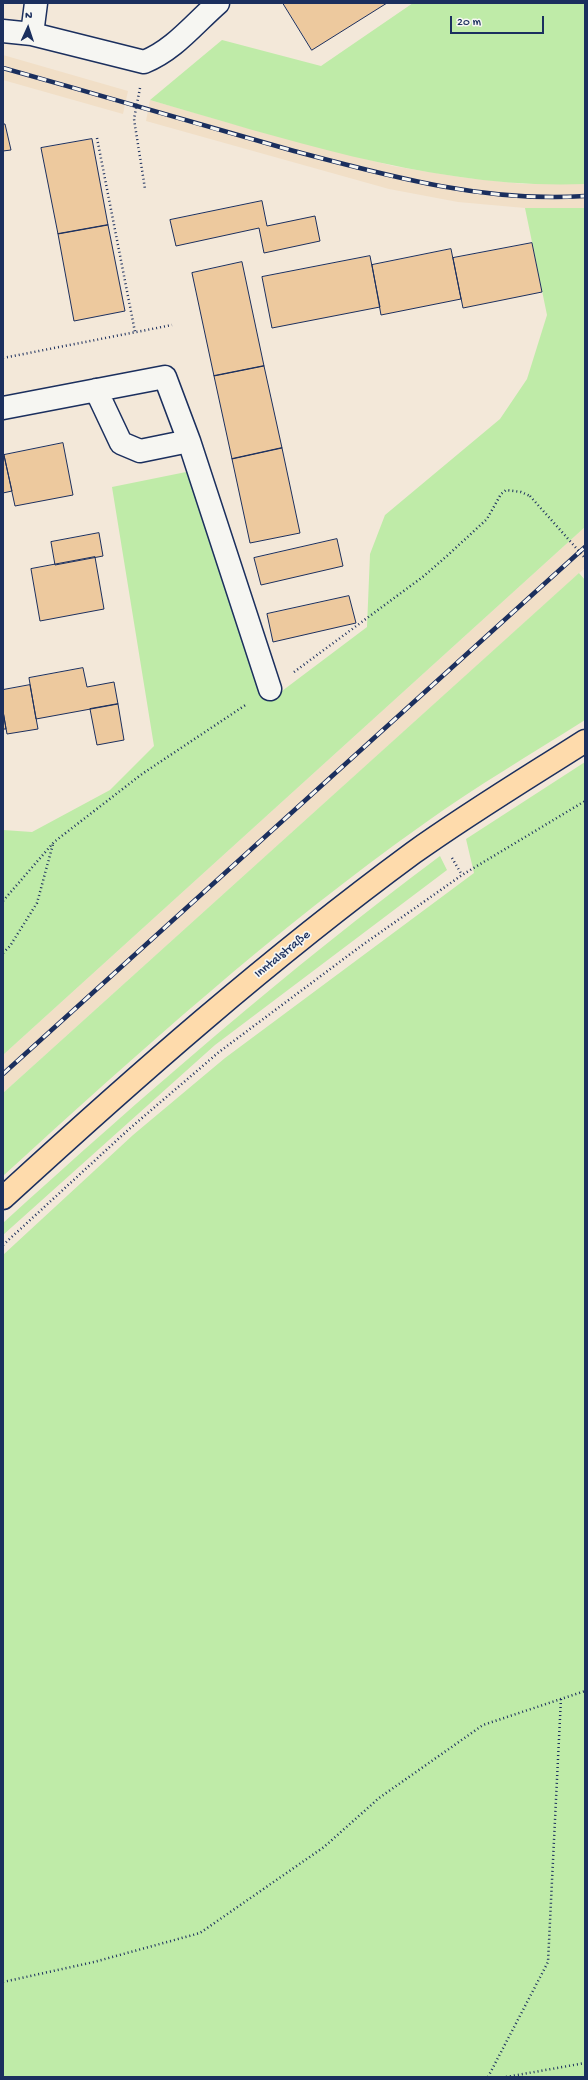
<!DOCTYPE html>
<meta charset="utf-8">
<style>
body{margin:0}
#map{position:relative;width:588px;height:2080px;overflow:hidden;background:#f3e8d9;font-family:"Gochi Hand",sans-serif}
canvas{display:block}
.frame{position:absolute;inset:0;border:4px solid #1b2f5e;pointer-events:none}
.north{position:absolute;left:8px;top:8px;width:40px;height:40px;-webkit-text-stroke:3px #f6f6f2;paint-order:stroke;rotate:3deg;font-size:11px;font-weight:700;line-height:16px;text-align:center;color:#1b2f5e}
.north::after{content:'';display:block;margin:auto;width:14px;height:18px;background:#1b2f5e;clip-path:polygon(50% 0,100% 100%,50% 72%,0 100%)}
.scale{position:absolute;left:450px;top:16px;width:94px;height:18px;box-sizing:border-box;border:2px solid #1b2f5e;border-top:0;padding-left:5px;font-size:12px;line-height:14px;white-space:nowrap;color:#1b2f5e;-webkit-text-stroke:3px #f6f6f2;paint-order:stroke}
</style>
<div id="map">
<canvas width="588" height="2080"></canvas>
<div class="frame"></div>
<div class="north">N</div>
<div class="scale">20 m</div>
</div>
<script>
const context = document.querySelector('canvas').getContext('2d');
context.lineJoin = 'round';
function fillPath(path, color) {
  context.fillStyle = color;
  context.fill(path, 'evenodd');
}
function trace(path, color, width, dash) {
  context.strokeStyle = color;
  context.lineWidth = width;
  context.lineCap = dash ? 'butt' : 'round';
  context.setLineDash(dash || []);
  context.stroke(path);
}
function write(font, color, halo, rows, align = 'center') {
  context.font = font + ' "Gochi Hand",sans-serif';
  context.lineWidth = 3.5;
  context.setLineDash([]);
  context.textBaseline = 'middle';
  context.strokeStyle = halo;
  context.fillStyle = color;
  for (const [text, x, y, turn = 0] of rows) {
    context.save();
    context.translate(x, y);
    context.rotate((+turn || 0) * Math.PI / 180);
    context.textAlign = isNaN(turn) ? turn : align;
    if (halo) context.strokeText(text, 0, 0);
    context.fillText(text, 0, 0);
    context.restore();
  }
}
fillPath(new Path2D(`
 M3,55L128,91L123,114L3,80Z
 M150,100L244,127L393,166L460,177L523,184H585V208H525L458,202L389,189L146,121Z
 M585,527V568L3,1093V1055Z`), '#f1dfc7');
fillPath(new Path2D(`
 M413,3H585V184C440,190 288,140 150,100L222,40L321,66Z
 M525,208H585V527L3,1055V830L32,832L110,790L154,746L112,487L191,471L258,685L282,691L367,627L370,554L385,515L500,419L527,379L547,315Z
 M579,573L585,580V720C531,754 477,786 425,823C275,929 138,1053 3,1176V1093Z
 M585,762V2077H3V1255L133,1135L225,1058L474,873L466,839Z
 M440,856L447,870L215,1045L3,1235V1223C144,1095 287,970 440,856Z`), '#bfeba8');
const building = new Path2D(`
 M283,3H387L312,50Z
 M3,124H5L11,150L3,151Z
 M92,139L108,225L58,234L41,148Z
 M262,201L267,226L315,216L320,241L264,253L259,228L176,246L170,220Z
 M108,225L125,311L74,321L58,234Z
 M532,243L542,292L463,308L453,258Z
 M451,249L461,299L381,315L372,265Z
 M370,256L380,307L272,328L262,277Z
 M242,262L264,366L214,376L192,273Z
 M264,366L282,448L232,459L214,376Z
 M63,443L73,495L15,506L4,455Z
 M282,448L300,533L250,543L232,459Z
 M3,451L12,491L3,493Z
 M99,533L103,556L55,565L51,542Z
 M337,539L343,566L261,585L254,558Z
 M95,557L104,609L40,621L31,569Z
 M349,596L356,623L273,642L267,614Z
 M83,668L87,687L114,682L118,704L36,719L29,678Z
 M30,685L38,729L7,734L3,711V690Z
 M118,704L124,740L97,745L90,709Z
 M3,711L6,729H3Z`);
fillPath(building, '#edc99e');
trace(building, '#1b2f5e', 1);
const minor = new Path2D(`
 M3,31L32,34L144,62C174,50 194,24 218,3
 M32,34L36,3
 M3,408L165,377L189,441L140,451L121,443L96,390
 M189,441L270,689`);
const major = new Path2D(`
 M3,1198C135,1077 269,959 413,853C469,813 527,778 585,741`);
trace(minor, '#1b2f5e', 25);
trace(major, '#1b2f5e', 25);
trace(new Path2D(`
 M140,88L134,119L145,189
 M97,138L135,332
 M3,358L172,325
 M294,672L424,576L448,555L487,519L501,494L506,490L521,492L530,496
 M452,858L462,875
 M3,901L54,842L142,774L247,704
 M3,953L10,946L37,903L53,844
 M3,1245L128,1130L219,1052L361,946L462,875L585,801
 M3,1982L94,1962L200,1933L324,1847L379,1798L483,1725L585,1691
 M488,2077L548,1962L561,1698
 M506,2077L585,2063`), '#1b2f5e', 2.5, [1, 3]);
trace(minor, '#f6f6f2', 22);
trace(major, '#fedbac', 22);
const rail = new Path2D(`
 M3,68C100,95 196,124 294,151C388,176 486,203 585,196
 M3,1074L585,547`);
trace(rail, '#1b2f5e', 4.5);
trace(rail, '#f6f6f2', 3, [9]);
trace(new Path2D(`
 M530,496L585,558`), '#1b2f5e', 2.5, [1, 3]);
write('13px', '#1b2f5e', '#f6f6f2', [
 ["Inntalstraße",283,955,-39]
]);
</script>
